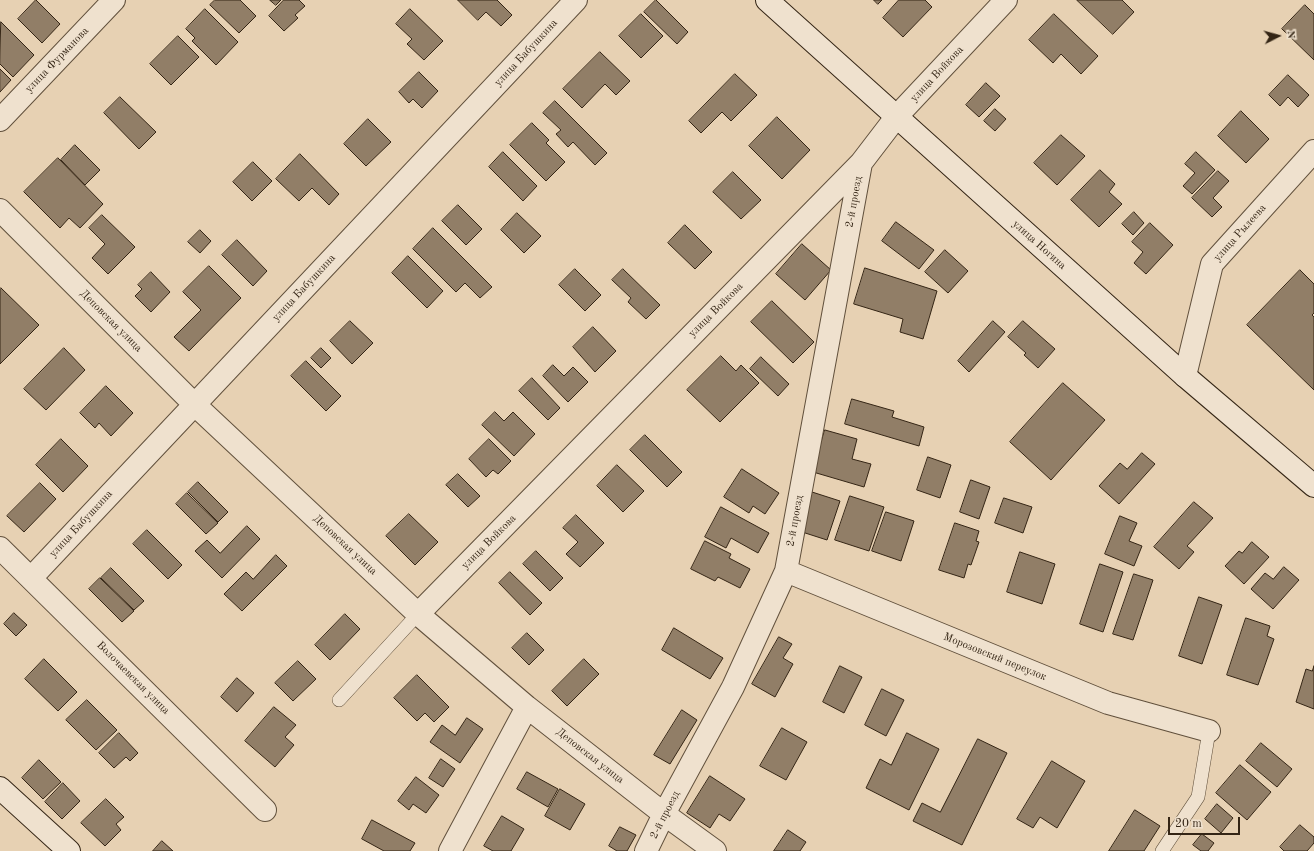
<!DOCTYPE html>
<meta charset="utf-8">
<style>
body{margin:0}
#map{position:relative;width:1314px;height:851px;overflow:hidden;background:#e7d1b3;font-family:"Old Standard TT",serif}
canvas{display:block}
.north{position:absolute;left:1258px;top:16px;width:40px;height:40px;-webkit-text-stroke:3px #efe1ce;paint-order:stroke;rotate:84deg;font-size:11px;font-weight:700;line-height:16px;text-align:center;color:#342515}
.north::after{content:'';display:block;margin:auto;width:14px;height:18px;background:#342515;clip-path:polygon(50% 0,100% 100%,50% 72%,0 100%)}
.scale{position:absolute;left:1168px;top:817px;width:72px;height:18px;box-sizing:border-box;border:2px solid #342515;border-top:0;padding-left:5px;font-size:12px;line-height:14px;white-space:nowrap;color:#342515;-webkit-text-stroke:3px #efe1ce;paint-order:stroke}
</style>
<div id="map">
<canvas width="1314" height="851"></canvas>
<div class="north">N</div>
<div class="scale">20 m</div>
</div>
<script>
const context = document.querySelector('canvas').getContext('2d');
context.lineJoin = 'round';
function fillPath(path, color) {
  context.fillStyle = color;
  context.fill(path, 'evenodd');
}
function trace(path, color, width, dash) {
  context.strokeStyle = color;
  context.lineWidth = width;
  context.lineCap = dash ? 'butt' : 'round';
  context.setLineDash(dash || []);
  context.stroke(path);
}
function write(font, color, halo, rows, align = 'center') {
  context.font = font + ' "Old Standard TT",serif';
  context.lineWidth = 3;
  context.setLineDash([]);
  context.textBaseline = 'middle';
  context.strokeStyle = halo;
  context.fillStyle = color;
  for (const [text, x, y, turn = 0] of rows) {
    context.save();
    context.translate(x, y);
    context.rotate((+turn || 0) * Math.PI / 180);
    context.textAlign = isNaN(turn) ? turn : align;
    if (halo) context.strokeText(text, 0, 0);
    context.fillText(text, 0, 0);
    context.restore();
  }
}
const building = new Path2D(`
 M36,0L60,24L42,43L18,19Z
 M215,0H240L256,16L239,33L210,5Z
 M270,0H281L276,5Z
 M284,0H299L305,6L295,15L298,18L284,31L269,16Z
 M458,0H497L512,15L501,26L486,12L478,20Z
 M656,0L688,32L677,44L644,12Z
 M874,0H882L878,4Z
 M899,0H925L932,7L903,37L883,18Z
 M1077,0H1122L1134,12L1113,34Z
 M1305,5L1314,14V60L1282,29Z
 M205,9L238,42L216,65L192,41L195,38L186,29Z
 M410,9L443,41L424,60L407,44L412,39L396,24Z
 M641,14L663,36L641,58L619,36Z
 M1054,14L1098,56L1081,74L1061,54L1053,63L1029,40Z
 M1,22L34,55L13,77L0,64Z
 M178,36L199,57L171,85L150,64Z
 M600,52L630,81L616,95L605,84L582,108L563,89Z
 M0,69L11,80L0,92Z
 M419,72L438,91L422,108L413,99L409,103L399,92Z
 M735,74L757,95L731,121L722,112L701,133L689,121Z
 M1288,75L1309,95L1298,107L1288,97L1280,106L1269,95Z
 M986,83L1000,96L979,117L966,105Z
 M120,97L156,132L139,149L104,113Z
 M555,101L607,153L595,165L573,142L568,147L556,134L561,130L543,113Z
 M995,109L1006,119L995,131L984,121Z
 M1241,111L1269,139L1246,163L1218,136Z
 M777,117L810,150L782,179L749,146Z
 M368,119L391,142L366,166L344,144Z
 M532,123L549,140L546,143L565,162L546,181L510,145Z
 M1061,135L1085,156L1057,185L1034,163Z
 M75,145L100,170L85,185L61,160Z
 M503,152L537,186L523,201L489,167Z
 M1196,152L1215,170L1192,194L1183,186L1195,173L1185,164Z
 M300,154L339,194L329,205L312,188L299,201L276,179Z
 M58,158L103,204L80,228L69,218L60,228L24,192Z
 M253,162L272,181L252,201L233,182Z
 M1100,170L1115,184L1109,192L1122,204L1099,227L1071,200Z
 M1218,171L1229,181L1213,198L1222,207L1212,217L1192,198Z
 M733,172L761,200L741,219L713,192Z
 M458,205L482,229L466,245L442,221Z
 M1134,212L1144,223L1133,235L1122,224Z
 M517,213L541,236L524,253L501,230Z
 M102,215L135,247L108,274L92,258L105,244L89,228Z
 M896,222L934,250L919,269L882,241Z
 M1150,223L1173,245L1146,274L1134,263L1143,252L1132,242Z
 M685,225L712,252L695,269L668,243Z
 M433,228L492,287L480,298L465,283L456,292L413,249Z
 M200,230L211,241L200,253L188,242Z
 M237,240L267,271L253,286L222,255Z
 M802,244L831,270L805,300L776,274Z
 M945,250L968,271L948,293L925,272Z
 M408,256L443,291L427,308L392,273Z
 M209,266L241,298L189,351L174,337L201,310L183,292Z
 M865,268L937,291L923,339L900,332L903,319L854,304Z
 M575,269L601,295L585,311L559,285Z
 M623,269L660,305L646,319L628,302L631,298L612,280Z
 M1300,270L1314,284V313L1312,315L1314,317V390L1247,325Z
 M151,272L170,292L151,312L135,296L142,289L138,285Z
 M1,288L39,325L0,364V289Z
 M772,301L814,342L793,363L751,322Z
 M350,321L373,343L352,364L330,341Z
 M993,321L1005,332L969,372L958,361Z
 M1023,321L1055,349L1038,368L1024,355L1026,353L1008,337Z
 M593,327L616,351L595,372L573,347Z
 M64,348L85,370L46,410L24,389Z
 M321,348L331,358L321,368L311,358Z
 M721,356L736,371L741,365L759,383L720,422L687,390Z
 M761,357L789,384L778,396L750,369Z
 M306,361L341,396L326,411L291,376Z
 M553,365L564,376L573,367L588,382L568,402L543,376Z
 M532,378L560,408L548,420L519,391Z
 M1063,383L1105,420L1051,480L1010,442Z
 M106,386L133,413L111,436L99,423L95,428L80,413Z
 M852,399L894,411L892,417L924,427L919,446L845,424Z
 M495,412L504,421L513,412L535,434L514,456L482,425Z
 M825,430L857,439L852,459L871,464L864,487L813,472Z
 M645,435L682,472L667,487L630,450Z
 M61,439L88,466L63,492L36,465Z
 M489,439L511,461L498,474L493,470L486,477L469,459Z
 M1142,453L1155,464L1119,504L1099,486L1120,463L1127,469Z
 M928,457L951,465L940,498L917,490Z
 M617,465L644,491L623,512L597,486Z
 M742,469L779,493L765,514L753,506L749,513L724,497Z
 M458,474L480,496L468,507L446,485Z
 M971,480L990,487L979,519L960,512Z
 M198,482L228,512L218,522L188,492Z
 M40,483L56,499L24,532L7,516Z
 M812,492L840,501L827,540L799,531Z
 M187,493L218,523L206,534L176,504Z
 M850,496L884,507L869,551L835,540Z
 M1004,498L1032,507L1023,533L995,523Z
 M1194,502L1213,518L1187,546L1194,552L1179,569L1154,547Z
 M721,507L769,533L758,553L731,538L726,548L705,537Z
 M886,512L914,521L901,561L872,551Z
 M409,514L438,542L415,565L386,536Z
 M576,515L604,543L580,567L566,554L578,542L563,528Z
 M1120,516L1137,523L1129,541L1142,546L1134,566L1105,554Z
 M955,523L979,531L976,541L979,542L971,565L968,564L964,578L939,570Z
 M247,526L260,539L222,578L195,551L207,540L220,553Z
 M147,530L182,565L168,579L133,544Z
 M705,541L731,554L729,558L750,569L740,588L718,577L715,581L691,569Z
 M1252,542L1269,557L1244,584L1225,566L1239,551L1242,553Z
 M536,551L563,578L550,591L523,564Z
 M1020,552L1055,564L1042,604L1007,592Z
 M276,555L287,566L242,611L224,594L246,572L253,579Z
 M1100,564L1123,572L1103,632L1080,624Z
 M1284,567L1299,580L1273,609L1251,589L1265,573L1273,579Z
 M111,568L144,601L134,610L101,578Z
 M510,572L542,603L530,615L499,583Z
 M1134,574L1153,580L1133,640L1113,634Z
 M100,578L134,611L122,622L89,589Z
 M1199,597L1222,605L1202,664L1179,656Z
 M14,613L27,625L16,636L4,624Z
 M345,614L360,629L330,660L315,645Z
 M1246,618L1270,626L1267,636L1274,639L1258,685L1227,675Z
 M674,628L723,658L710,679L662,650Z
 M527,633L544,650L529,665L512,648Z
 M779,637L792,644L783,658L793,664L775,697L752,684Z
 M44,659L77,692L58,711L25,679Z
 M584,659L599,674L567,706L552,691Z
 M298,661L316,679L293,701L275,683Z
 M840,666L862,677L844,713L823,702Z
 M1314,666V709L1296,702L1306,669L1312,671Z
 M417,675L449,707L434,722L425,713L417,721L394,698Z
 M237,678L254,693L237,712L221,697Z
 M882,689L904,700L886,736L865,725Z
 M87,700L117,730L96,750L66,720Z
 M274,707L296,725L285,737L294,745L275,767L245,741Z
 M682,710L697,720L670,764L654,755Z
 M467,718L483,729L460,763L430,742L442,725L455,735Z
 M782,728L807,742L786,780L760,766Z
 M119,733L138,753L130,761L126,757L114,768L99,753Z
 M907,733L939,749L909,810L866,788L880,759L891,765Z
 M978,739L1007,753L962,845L913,821L922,803L940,812Z
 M1261,743L1292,769L1277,787L1246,761Z
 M441,759L455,769L443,787L429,778Z
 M39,760L61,782L43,799L22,778Z
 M1052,761L1085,781L1057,828L1040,817L1033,828L1017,819Z
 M1240,765L1271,792L1247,820L1216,793Z
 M527,772L558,789L548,807L517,789Z
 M710,776L745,799L730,821L719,814L710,828L687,813Z
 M416,777L439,795L426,813L413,804L409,810L398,801Z
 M63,783L80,801L62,819L45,802Z
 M560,789L585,804L570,830L545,816Z
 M106,799L124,817L116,824L121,830L105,846L81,823Z
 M1217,804L1233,818L1221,833L1205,819Z
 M1135,810L1160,826L1144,851H1109Z
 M502,816L524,829L511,851H493L484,846Z
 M372,820L415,843L410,851H384L362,839Z
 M1300,825L1314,837V843L1307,851H1284L1280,847Z
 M620,827L636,835L627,851H617L609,846Z
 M788,830L806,842L800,851H774Z
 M1202,834L1214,843L1208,851H1201L1193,845Z
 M162,841L173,851H153Z`);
fillPath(building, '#917e67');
trace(building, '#342515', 1);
const lane = new Path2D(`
 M339,700L418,614
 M1162,851L1198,797L1209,731`);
const street = new Path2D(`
 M0,120L114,0
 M0,210L194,404L418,614L527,707L664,814L715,851
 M1185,376L1212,264L1314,151
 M0,548L265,810
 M786,571L1108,703L1209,731
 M32,577L576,0
 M418,614L861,163L897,116L1006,0
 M450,851L527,707
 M646,851L664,814L733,687L786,571L861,163`);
const secondary = new Path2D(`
 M767,0L1185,376L1314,486
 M0,788L69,851`);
trace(lane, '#61503c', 14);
trace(street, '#61503c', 24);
trace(secondary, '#342515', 24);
trace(lane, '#efe1ce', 13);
trace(street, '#efe1ce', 22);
trace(secondary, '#efe1ce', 22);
write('11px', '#342515', '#efe1ce', [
 ["улица Бабушкина",526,53,-47],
 ["улица Фурманова",57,60,-46],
 ["улица Войкова",937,74,-47],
 ["2-й проезд",854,202,-80],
 ["улица Рылеева",1240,233,-48],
 ["улица Ногина",1039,245,42],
 ["улица Бабушкина",304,288,-47],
 ["улица Войкова",716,310,-45],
 ["Деповская улица",111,321,45],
 ["2-й проезд",795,521,-80],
 ["улица Бабушкина",81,524,-47],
 ["улица Войкова",489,542,-45],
 ["Деповская улица",345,545,43],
 ["Морозовский переулок",995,657,22],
 ["Волочаевская улица",133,678,45],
 ["Деповская улица",590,756,38],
 ["2-й проезд",665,815,-63]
]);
</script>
